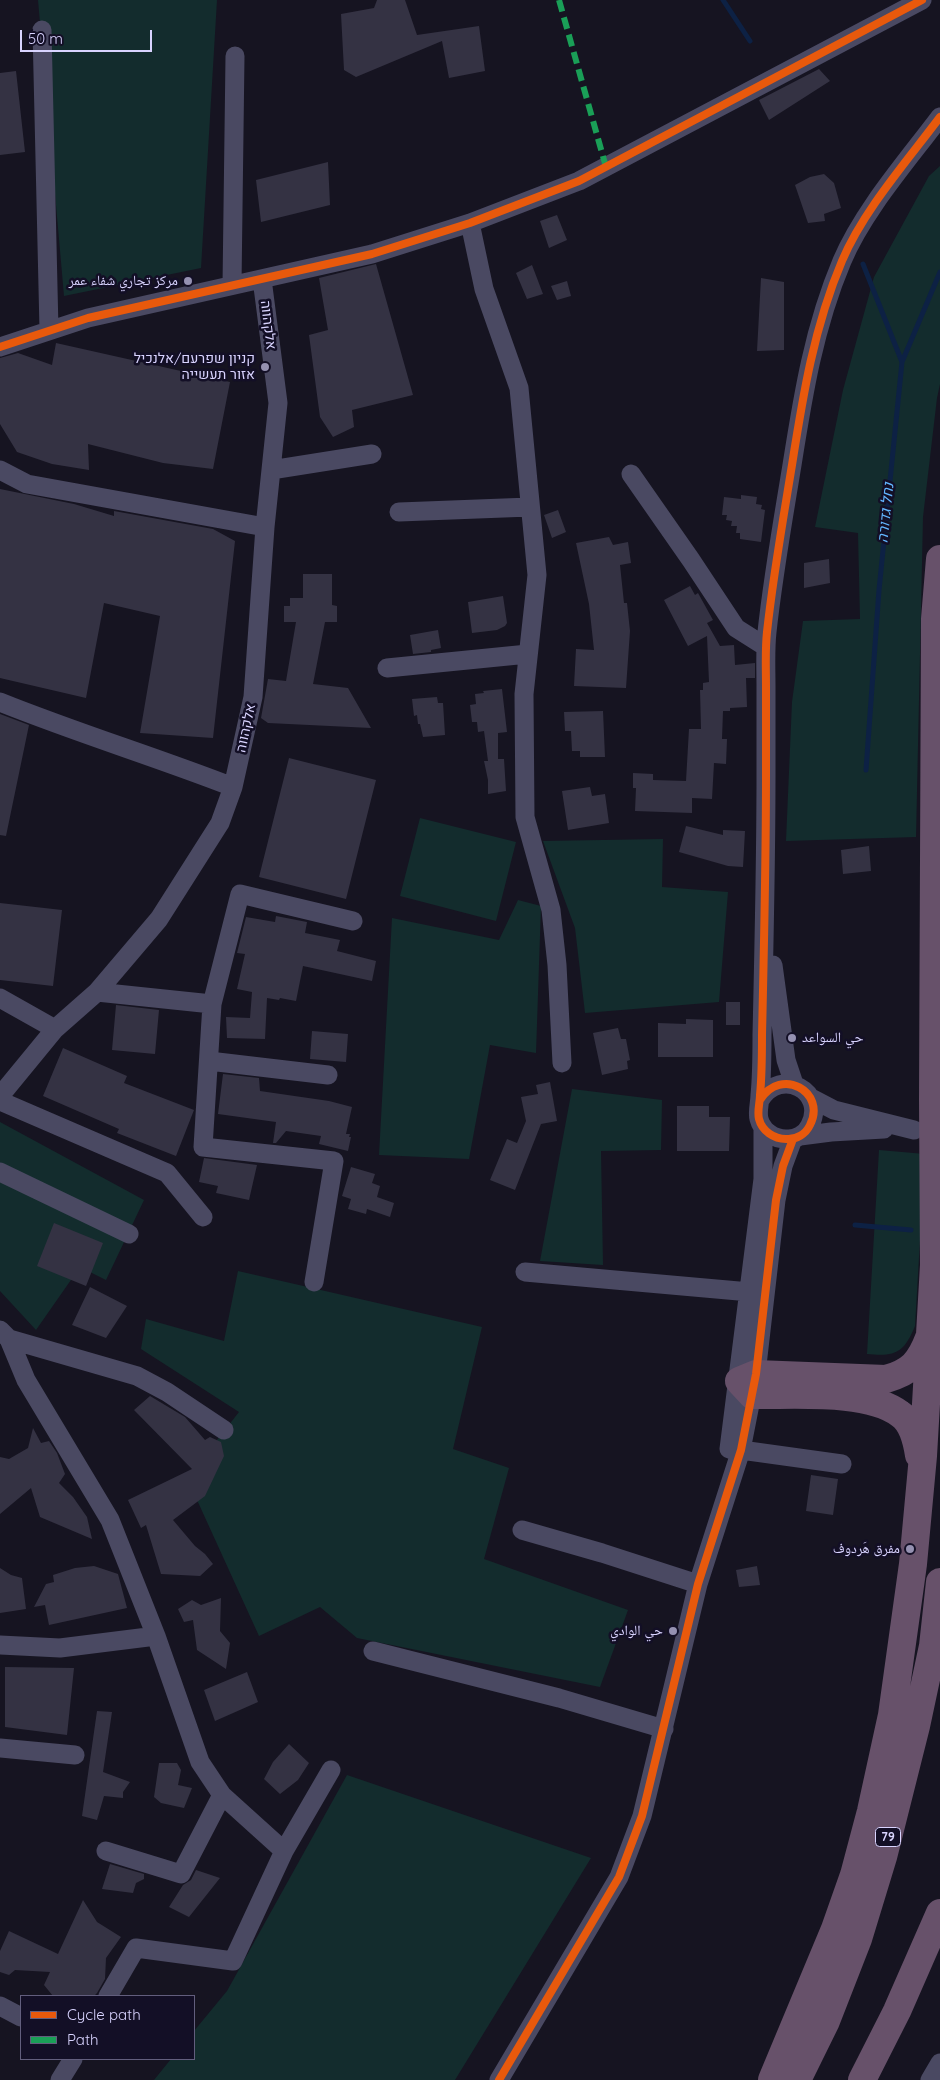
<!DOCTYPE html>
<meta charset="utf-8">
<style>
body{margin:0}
#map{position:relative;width:940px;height:2080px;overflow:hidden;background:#161421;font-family:Quicksand,sans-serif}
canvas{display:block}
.legend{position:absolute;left:20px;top:1995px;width:175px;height:65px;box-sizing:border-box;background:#130f26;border:1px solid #625e7d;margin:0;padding:6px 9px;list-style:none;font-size:15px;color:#d9d4ff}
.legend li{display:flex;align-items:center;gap:10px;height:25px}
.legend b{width:25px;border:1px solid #625e7d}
.scale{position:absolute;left:20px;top:30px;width:132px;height:22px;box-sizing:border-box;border:2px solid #d9d4ff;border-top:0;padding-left:6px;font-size:15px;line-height:18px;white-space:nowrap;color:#d9d4ff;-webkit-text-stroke:4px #130f26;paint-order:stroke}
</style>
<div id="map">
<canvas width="940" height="2080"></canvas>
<ul class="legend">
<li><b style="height:6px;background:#e8590c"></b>Cycle path</li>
<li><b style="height:6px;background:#1a9f57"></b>Path</li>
</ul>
<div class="scale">50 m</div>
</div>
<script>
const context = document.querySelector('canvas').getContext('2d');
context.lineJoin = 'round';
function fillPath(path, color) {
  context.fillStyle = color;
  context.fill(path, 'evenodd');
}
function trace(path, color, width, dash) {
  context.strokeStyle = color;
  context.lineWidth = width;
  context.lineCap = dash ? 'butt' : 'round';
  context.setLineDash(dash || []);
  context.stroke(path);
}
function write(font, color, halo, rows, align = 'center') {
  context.font = font + ' Quicksand,"Noto Naskh Arabic",Heebo,sans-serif';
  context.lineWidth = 5;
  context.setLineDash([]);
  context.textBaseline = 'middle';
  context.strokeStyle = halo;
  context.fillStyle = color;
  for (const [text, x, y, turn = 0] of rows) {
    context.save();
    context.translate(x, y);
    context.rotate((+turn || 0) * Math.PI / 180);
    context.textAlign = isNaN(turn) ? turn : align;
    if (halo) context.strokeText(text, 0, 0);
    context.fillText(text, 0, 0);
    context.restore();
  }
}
fillPath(new Path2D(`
 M38,0H217L201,268L64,296Z
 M940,166V384L937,398L923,517L916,837L786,841L792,702L803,621L860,619L858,533L815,527L843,390L874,277L929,176Z
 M420,818L516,842L496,921L400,896Z
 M663,839L662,887L728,892L719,1002L585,1013L575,928L543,841Z
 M518,900L541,906L536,1053L490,1045L469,1159L379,1155L392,918L499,940Z
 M572,1089L662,1100L661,1150L601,1151L603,1265L540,1261Z
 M0,1122L144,1200L106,1280L80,1267L36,1330L0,1291Z
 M879,1150L925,1154L915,1326C904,1353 895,1357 867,1354Z
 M238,1271L482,1327L453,1449L509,1468L484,1559L628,1610L600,1687L357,1638L320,1607L259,1636L187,1478L239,1412L141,1349L146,1319L224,1341Z
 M347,1775L591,1858L455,2080H154L171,2059H194V2031L227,1991Z`), '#132c2d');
trace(new Path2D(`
 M723,0L750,41
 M863,264L902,362L879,590L866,770
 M902,362L940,272
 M855,1225L911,1230`), '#0d2144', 5);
fillPath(new Path2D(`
 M377,0H405L417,35L479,26L485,71L449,78L442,41L356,77L344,70L341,14L374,8Z
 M819,69L830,81L769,120L759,100Z
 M16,71L25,152L0,155V73Z
 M328,162L330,205L261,222L256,180Z
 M824,174L834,183L841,208L824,214L825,221L808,223L795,185L810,177Z
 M557,215L567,240L549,248L540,221Z
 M376,264L413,395L352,410L354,427L333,437L320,417L309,335L328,330L319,278Z
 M532,265L543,294L527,299L516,273Z
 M761,278L784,282V350L757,351Z
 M567,281L571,296L557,300L551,286Z
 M56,343L230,382L213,469L163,463L88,444L89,470L52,464L17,452L0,424V358L18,353L52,365Z
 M0,489L74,504L114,516V511L213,529L235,541L213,738L140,733L160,616L104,603L86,698L0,678Z
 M741,495L757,497L756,504L762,505L761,509L765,510L761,542L740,539V533H736L737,526H731L732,521L726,520L727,515H722L724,497L741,499Z
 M558,510L566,532L552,538L544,515Z
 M609,537L613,545L628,542L631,563L620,565L624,603H627L630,631L626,688L574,686L576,649L594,650L589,604L576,543Z
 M829,559L830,583L804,588V563Z
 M303,574H332V605L337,606V622H325L313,684L348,688L371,728L268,723L261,718L268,679L286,681L296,622H284V606H290V598H303Z
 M690,586L695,595L698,593L713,620L707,623L720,646L734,645L735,665L755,663V678H746L747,707L730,708V711H723L722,739H727L726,764L714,763L712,799L692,798V813L635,811L636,788H633V773L653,774V780L686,781L689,729H701L700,690H703V683L709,682L707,636L688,646L664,600Z
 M503,596L507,623L505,626L497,630L472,633L468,602Z
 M438,630L441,648L431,650V652L413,654L410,635Z
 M502,689L507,732L498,733V759H504L506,791L488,794V780L484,761H488L484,731L478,732L477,722H472L470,705L476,704L475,694L484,693L483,691Z
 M437,697L438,703H443L445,735L423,737L420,724H418L417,715L414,716L412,699Z
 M603,711L605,757H580V751H572L571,731H565L564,712Z
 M0,714L29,725L6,836L0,835Z
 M289,758L376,780L346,899L259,877Z
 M590,787L592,796L605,794L609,823L568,830L562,791Z
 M686,826L723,835V830L745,831L743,867L728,866L679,852Z
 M869,846L871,871L843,874L841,850Z
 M0,903L62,910L53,986L0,980Z
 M276,916L307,922L305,933L340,940L337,951L376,961L372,981L303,966L296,1001L280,998L279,1000L267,998L265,1039L227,1038L226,1017L250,1018L252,992L237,989L245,954L237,953L246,917L275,922Z
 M726,1002H740V1025H726Z
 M116,1005L159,1010L155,1054L112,1050Z
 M686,1019L713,1020V1057H658V1023L686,1024Z
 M618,1028L621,1039H626L630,1060L627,1061L628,1069L602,1075L593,1033Z
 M312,1031L348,1034L346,1062L310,1059Z
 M63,1048L127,1076L124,1083L194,1110L176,1156L117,1133L119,1129L43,1096Z
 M223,1074L259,1078L260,1091L329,1101L352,1107L346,1134H350L349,1137H351L348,1151L319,1144L321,1136L286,1131L276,1143H273L276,1122L218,1114Z
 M550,1082L557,1121L541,1124L515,1190L490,1180L507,1139L517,1143L526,1121L521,1097L538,1094L536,1085Z
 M677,1106H709V1117H730L729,1151H677Z
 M204,1158L257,1165L249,1200L216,1193L218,1186L199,1182Z
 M351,1167L375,1174L372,1183L380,1186L377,1197L394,1203L390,1217L367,1209L366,1214L348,1209L351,1199L342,1196Z
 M54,1223L103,1243L86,1286L37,1266Z
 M90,1287L127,1306L106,1338L72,1325Z
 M150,1396L185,1417L205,1440L210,1437L221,1442L224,1456L205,1496L173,1520L195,1546L205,1554L213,1564L200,1576L161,1574L146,1525L141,1528L128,1500L192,1469L134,1410Z
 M33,1428L41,1443L49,1441L57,1453L65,1474L59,1483L73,1497L87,1517L92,1539L40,1517L31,1488L0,1514V1457L9,1459L28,1448Z
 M811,1475L838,1479L833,1515L806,1511Z
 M94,1566L118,1574L127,1608L49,1625L45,1605L34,1607L46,1584L54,1582L53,1575L75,1568Z
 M757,1566L760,1585L739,1587L736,1570Z
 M0,1568L11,1575L22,1578L26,1609L0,1613Z
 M221,1598L220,1631L230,1643L226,1669L197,1650L193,1620L184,1622L178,1609L192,1600L201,1605Z
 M5,1667L74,1668L67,1735L5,1727Z
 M247,1672L258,1702L215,1721L204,1690Z
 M97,1711L112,1712L103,1772L130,1782L123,1792V1798L104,1796L97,1820L82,1816Z
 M289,1744L309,1763L298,1780L280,1794L264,1779L273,1762Z
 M159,1763H177L181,1770L178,1785L192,1788L184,1808L161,1803L154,1797Z
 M110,1864L144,1874V1879L136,1883L133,1893L102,1889Z
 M196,1870L220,1878L189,1917L169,1907L183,1885L191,1880Z
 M83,1900L97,1922L121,1937L106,1958L105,1979L97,1993L94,1996H53L44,1985L50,1972L15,1970L9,1975L0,1972V1951L9,1931L58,1954Z`), '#343243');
trace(new Path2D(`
 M42,30L49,330
 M470,223L484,289L519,388L537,575L524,694L525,817L551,910L557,965L562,1063
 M232,285L235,56
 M0,347L88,318L372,254L470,223L579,181L922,0
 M0,470L27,484L265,527
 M271,470L372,454
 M631,474L691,560L736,628L766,647
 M399,512L530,507
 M387,668L528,654
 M0,702C77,733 156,757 233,787
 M773,965L786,1060L794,1084
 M97,992L212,1004
 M0,998L55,1029
 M209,1061L328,1075
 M0,1096L55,1029L97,992L159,919L220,823L233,787L253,697L265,527L278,403L262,279
 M811,1098L834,1110L914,1130
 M760,1100C781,1066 827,1092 810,1125C806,1134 796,1140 786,1139C774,1139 762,1131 759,1119C757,1111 760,1103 760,1095C762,1075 762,1055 762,1035C764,949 766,863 766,776C766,746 766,716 766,686C766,668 765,650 767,632C773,576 783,520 792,465C803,395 814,327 842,261C863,211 907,161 940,117
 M0,1101L167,1173L203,1217
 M800,1136L831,1132L884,1129
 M0,1172L129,1234
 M525,1272L750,1292
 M314,1282L334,1161L203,1147L212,1004L240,894L353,921
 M0,1330L9,1339L26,1380L110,1520L156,1636L60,1648L0,1645
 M9,1339L137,1376L167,1392L224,1430
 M729,1449L763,1179V1127
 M741,1450L842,1464
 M522,1530L602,1553L698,1584
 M156,1636L200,1762L222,1795L284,1851L331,1770
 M373,1651L559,1698L664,1729
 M0,1748L75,1755
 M106,1851L181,1874L222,1795
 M108,1996L136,1948L233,1961L284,1851
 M0,2006L21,2017
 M60,2080L73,2059
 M499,2080L619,1877L642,1816L698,1584L741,1450L756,1374L776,1200L783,1166L793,1139
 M930,2080L940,2063`), '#4a4962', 19);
trace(new Path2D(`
 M919,1455C917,1442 912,1422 900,1414C867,1389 793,1396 752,1395L739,1381L756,1374L886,1379C911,1372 920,1362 929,1338
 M772,2080L835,1929L854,1875L871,1811L892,1715L913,1564L923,1456L934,1265L933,1099L935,619L940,559
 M797,2080L826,2021L858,1939L883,1857L916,1726L933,1646L940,1582
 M862,2080L897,2011L940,1913`), '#67516a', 28);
trace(new Path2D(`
 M559,0L606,167`), '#1a9f57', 6, [12, 6]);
trace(new Path2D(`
 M0,347L88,318L372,254L470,223L579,181L922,0
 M760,1100C781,1066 827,1092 810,1125C806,1134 796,1140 786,1139C774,1139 762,1131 759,1119C757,1111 760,1103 760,1095C762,1075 762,1055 762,1035C764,949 766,863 766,776C766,746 766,716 766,686C766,668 765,650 767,632C773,576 783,520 792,465C803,395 814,327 842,261C863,211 907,161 940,117
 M499,2080L619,1877L642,1816L698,1584L741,1450L756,1374L776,1200L783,1166L793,1139`), '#e8590c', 8);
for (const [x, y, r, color] of [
 [188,281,5,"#9591b1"],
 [265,367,5,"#9591b1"],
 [792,1038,5,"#9591b1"],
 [910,1549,5,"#9591b1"],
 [673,1631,5,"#9591b1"]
]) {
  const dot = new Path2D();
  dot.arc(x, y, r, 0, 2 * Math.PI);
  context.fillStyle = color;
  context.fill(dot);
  trace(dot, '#130f26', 2);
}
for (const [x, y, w] of [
 [888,1837,25]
]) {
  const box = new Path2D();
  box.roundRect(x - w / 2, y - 9.5, w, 19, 4);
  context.fillStyle = '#130f26';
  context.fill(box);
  trace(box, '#d9d4ff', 1);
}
write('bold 12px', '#d9d4ff', null, [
 ["79",888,1837]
]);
write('14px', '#d9d4ff', '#130f26', [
 ["مركز تجاري شفاء عمر",178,281],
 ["קניון שפרעם/אלנכיל",255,359],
 ["אזור תעשייה",255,375],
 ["حي السواعد",802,1038,"left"],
 ["مفرق هَردوف",900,1549],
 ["حي الوادي",663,1631]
], 'right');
write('14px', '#d9d4ff', '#130f26', [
 ["אלקהווה",268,325,83],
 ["אלקהווה",246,728,-78]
]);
write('italic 15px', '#62b6ff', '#130f26', [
 ["נחל גדורה",886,513,-84]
]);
</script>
